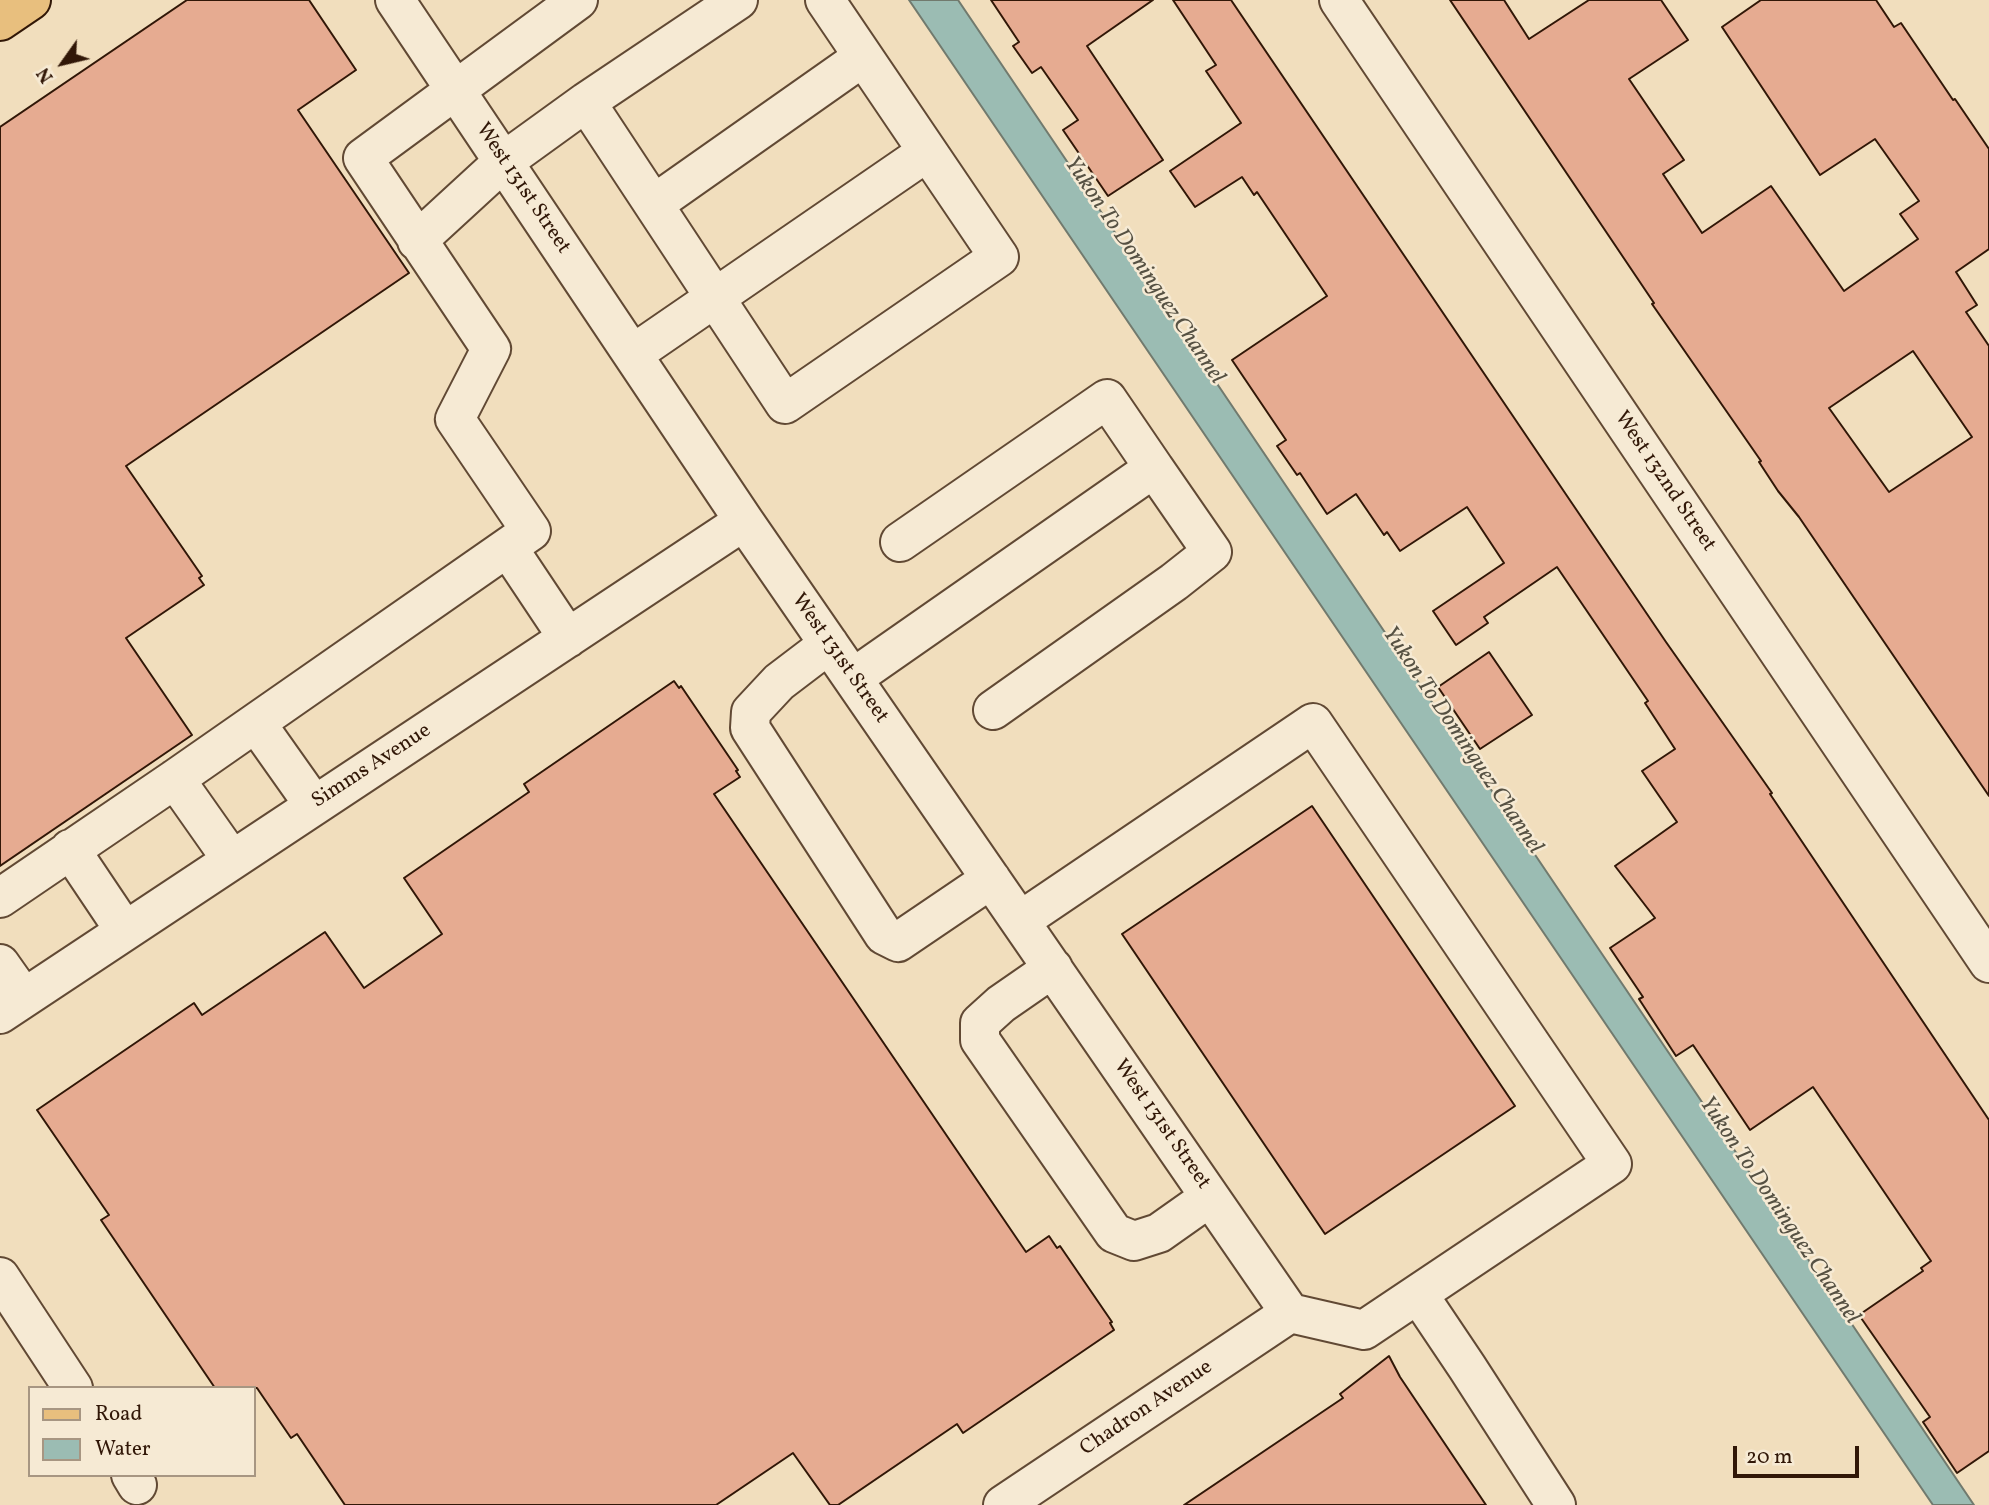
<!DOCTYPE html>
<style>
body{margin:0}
#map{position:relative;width:1989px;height:1505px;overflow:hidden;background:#f1debd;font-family:Vollkorn,serif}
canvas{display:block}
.legend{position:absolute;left:28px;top:1386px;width:228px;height:91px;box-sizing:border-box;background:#f6ead4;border:2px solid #a79682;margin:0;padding:9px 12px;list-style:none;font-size:21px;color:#311707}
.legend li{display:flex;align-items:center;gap:14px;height:35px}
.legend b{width:35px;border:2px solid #a79682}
.north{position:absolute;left:28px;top:28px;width:70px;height:70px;-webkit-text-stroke:5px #f6ead4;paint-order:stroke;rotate:236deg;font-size:19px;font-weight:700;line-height:28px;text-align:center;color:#311707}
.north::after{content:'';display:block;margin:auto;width:24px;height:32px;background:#311707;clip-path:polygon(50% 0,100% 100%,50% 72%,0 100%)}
.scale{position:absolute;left:1733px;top:1446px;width:126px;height:32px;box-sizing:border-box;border:4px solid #311707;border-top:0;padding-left:9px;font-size:21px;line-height:24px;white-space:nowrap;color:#311707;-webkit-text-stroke:5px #f6ead4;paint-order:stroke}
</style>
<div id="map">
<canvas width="1989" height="1505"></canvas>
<ul class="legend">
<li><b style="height:9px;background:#e8bf7e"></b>Road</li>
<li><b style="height:19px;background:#9bbcb3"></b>Water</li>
</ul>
<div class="north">N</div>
<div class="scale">20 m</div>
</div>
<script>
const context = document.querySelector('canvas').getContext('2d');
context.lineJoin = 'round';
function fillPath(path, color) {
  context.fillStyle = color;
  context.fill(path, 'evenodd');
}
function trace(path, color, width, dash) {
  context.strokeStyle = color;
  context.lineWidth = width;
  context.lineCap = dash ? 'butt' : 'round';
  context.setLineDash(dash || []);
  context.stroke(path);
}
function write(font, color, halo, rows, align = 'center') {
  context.font = font + ' Vollkorn,serif';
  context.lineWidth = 5;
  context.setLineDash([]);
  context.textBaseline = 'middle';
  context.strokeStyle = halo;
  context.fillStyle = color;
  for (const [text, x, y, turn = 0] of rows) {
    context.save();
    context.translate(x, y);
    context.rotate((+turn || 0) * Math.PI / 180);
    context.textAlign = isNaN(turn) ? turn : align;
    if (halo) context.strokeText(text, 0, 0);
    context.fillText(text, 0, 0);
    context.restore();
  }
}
const water = new Path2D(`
 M909,0H958L1974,1505H1933Z`);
fillPath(water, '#9bbcb3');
trace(water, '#717a6e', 2);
const building = new Path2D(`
 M187,0H309L356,70L298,110L409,273L126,466L202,576L199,578L204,585L126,638L192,735L0,866V127Z
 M991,0H1153L1087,46L1163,160L1108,196L1063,130L1078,120L1041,67L1032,73L1013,46L1019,42Z
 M1173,0H1231L1666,642L1772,793L1770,794L1989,1120V1451L1957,1473L1923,1422L1930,1417L1859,1315L1923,1271L1921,1268L1931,1261L1813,1087L1750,1130L1693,1045L1676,1056L1639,999L1643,997L1610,948L1655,918L1615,866L1677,822L1642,771L1675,749L1645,703L1648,701L1557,567L1484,617L1488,623L1456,645L1433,611L1504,563L1467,507L1400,551L1387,532L1384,535L1356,494L1327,514L1300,473L1297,475L1277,446L1286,440L1232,360L1327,296L1257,192L1254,195L1242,177L1195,207L1170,171L1241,123L1206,71L1216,65Z
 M1450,0H1504L1529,39L1589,0H1661L1688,40L1629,79L1684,160L1663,174L1702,233L1771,186L1844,291L1918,239L1900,214L1919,201L1875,139L1820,175L1722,27L1761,0H1876L1894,27L1901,23L1953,100L1955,99L1989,149V249L1956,272L1977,305L1966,312L1989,346V796L1799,517L1778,491L1759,462L1761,461L1652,304L1654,303ZM1913,351L1972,437L1889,492L1829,408Z
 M1489,652L1532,715L1480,749L1438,687Z
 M674,681L679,688L681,686L738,770L736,771L740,777L714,794L1026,1252L1049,1236L1057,1248L1060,1246L1112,1322L1110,1323L1114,1330L963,1433L957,1424L838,1505H830L793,1453L716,1505H345L297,1434L291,1438L257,1388H215L101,1220L109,1215L37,1110L194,1003L202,1015L325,932L364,988L442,934L404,878L529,792L524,784Z
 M1312,806L1515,1106L1325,1234L1122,934Z
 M1389,1356L1400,1377L1486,1505H1184L1343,1398L1340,1394Z`);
fillPath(building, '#e6ab91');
trace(building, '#311707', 2);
const minor = new Path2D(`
 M395,0L744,521L1290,1313
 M738,0L586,102L785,404L999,257L825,0
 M1339,0L1989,963
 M654,204L863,57
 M417,241L503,162L586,102
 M633,354L927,152
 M900,542L1107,399L1154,468
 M508,548L568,638
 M829,644L779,682L751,712L750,728L884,935L898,942L991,879
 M853,678L1154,468L1212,552L1174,582L993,710
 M256,723L314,805
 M175,779L232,860
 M70,849L125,931
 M0,898L175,779L531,531L455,419L491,349L363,158L578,0
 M1020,921L1313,723L1612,1164L1364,1330L1290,1313
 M0,964L24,998
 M1053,968L1001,1004L980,1023V1040L1114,1233L1134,1241L1159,1233L1210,1197
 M0,1014L744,521
 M0,1277L73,1388
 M1418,1294L1467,1367L1556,1505
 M131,1475L137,1485
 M1003,1505L1290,1313`);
const major = new Path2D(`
 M0,21L31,0`);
trace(minor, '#614934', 42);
trace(major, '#311707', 42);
trace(minor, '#f6ead4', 38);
trace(major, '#e8bf7e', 38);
write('21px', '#311707', '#f6ead4', [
 ["West 131st Street",522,189,56],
 ["West 132nd Street",1664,482,56],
 ["West 131st Street",839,659,55],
 ["Simms Avenue",372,767,-33],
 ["West 131st Street",1161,1125,55],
 ["Chadron Avenue",1147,1409,-34]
]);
write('italic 23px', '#565143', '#f6ead4', [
 ["Yukon To Dominguez Channel",1143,271,56],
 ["Yukon To Dominguez Channel",1461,741,56],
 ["Yukon To Dominguez Channel",1778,1211,56]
]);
</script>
